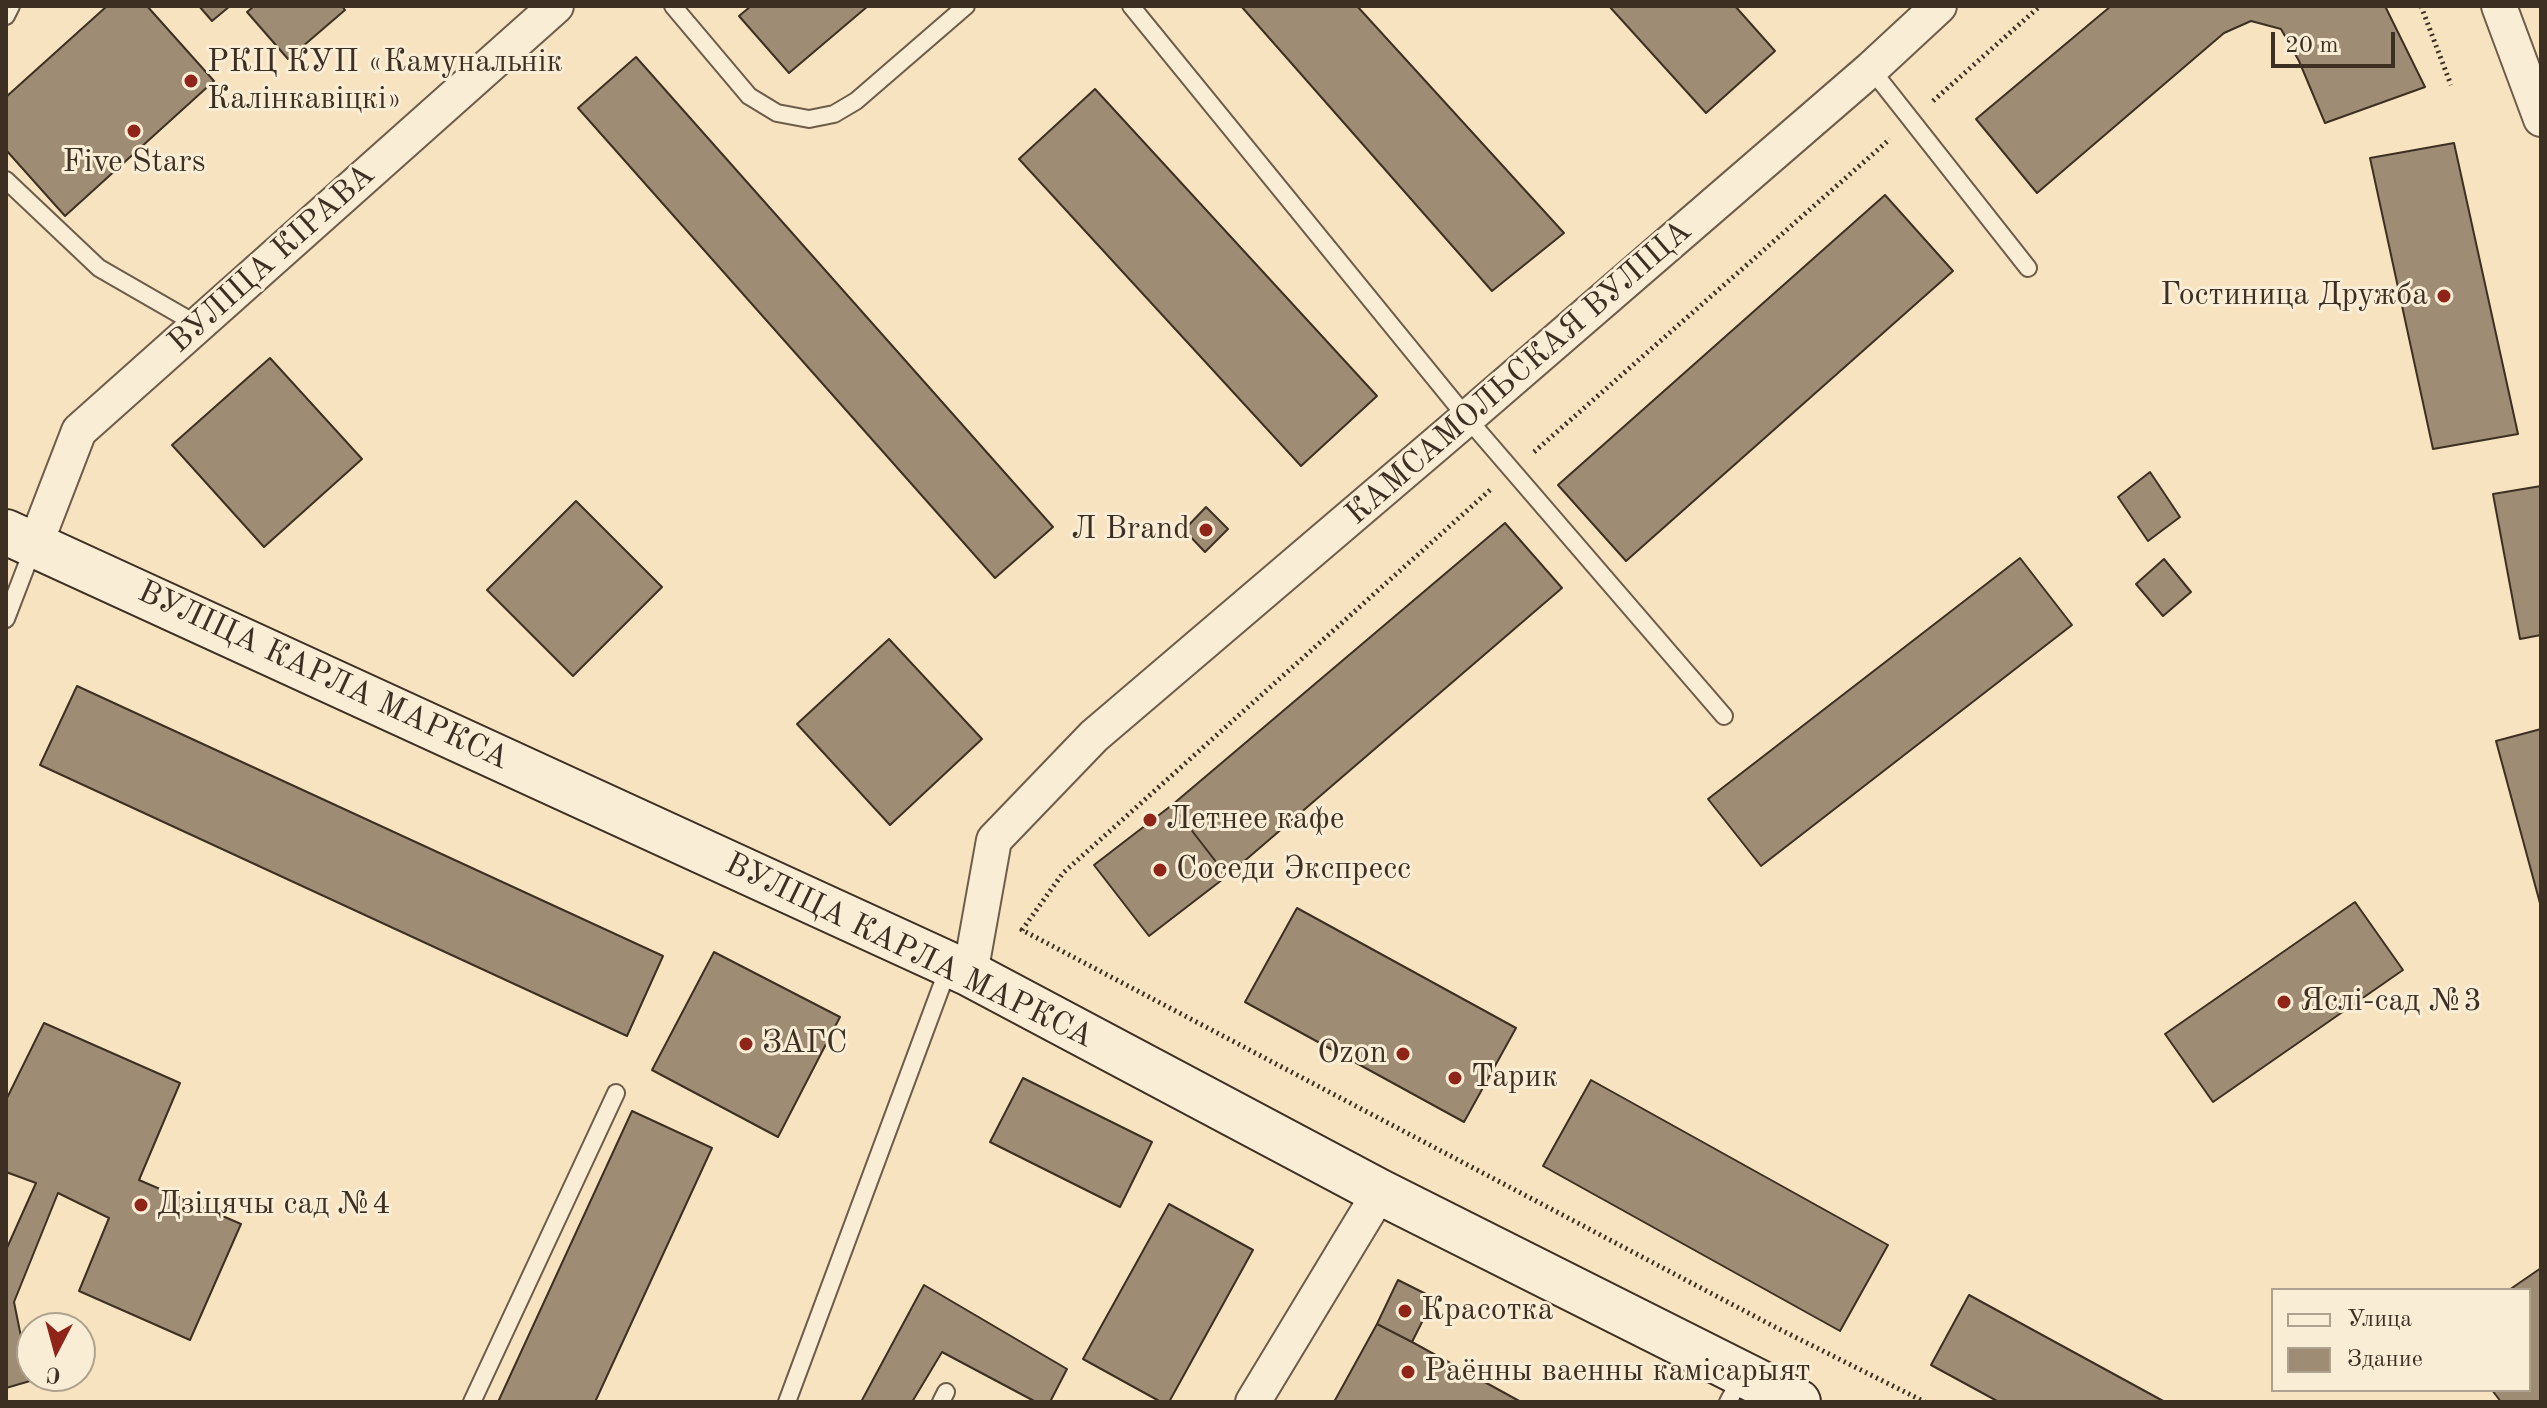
<!DOCTYPE html>
<meta charset="utf-8">
<style>
body{margin:0}
#map{position:relative;width:2547px;height:1408px;overflow:hidden;background:#f7e3c0;font-family:"Old Standard TT",serif}
canvas{display:block}
.frame{position:absolute;inset:0;border:8px solid #3d2f21;pointer-events:none}
.legend{position:absolute;left:2271px;top:1288px;width:260px;height:104px;box-sizing:border-box;background:#faedd6;border:2px solid #aea18e;margin:0;padding:10px 14px;list-style:none;font-size:24px;color:#3d2f21}
.legend li{display:flex;align-items:center;gap:16px;height:40px}
.legend b{width:40px;border:2px solid #aea18e}
.north{position:absolute;left:16px;top:1312px;width:80px;height:80px;box-sizing:border-box;background:#faedd6;border:2px solid #aea18e;border-radius:50%;rotate:186deg;font-size:22px;font-weight:700;line-height:32px;text-align:center;color:#3d2f21}
.north::after{content:'';display:block;margin:auto;width:28px;height:36px;background:#8f2418;clip-path:polygon(50% 0,100% 100%,50% 72%,0 100%)}
.scale{position:absolute;left:2271px;top:32px;width:124px;height:36px;box-sizing:border-box;border:4px solid #3d2f21;border-top:0;padding-left:10px;font-size:24px;line-height:28px;white-space:nowrap;color:#3d2f21;-webkit-text-stroke:6px #faedd6;paint-order:stroke}
</style>
<div id="map">
<canvas width="2547" height="1408"></canvas>
<div class="frame"></div>
<ul class="legend">
<li><b style="height:10px;background:#faedd6"></b>Улица</li>
<li><b style="height:22px;background:#9e8d74"></b>Здание</li>
</ul>
<div class="north">С</div>
<div class="scale">20 m</div>
</div>
<script>
const context = document.querySelector('canvas').getContext('2d');
context.lineJoin = 'round';
function fillPath(path, color) {
  context.fillStyle = color;
  context.fill(path, 'evenodd');
}
function trace(path, color, width, dash) {
  context.strokeStyle = color;
  context.lineWidth = width;
  context.lineCap = dash ? 'butt' : 'round';
  context.setLineDash(dash || []);
  context.stroke(path);
}
function write(font, color, halo, rows, align = 'center') {
  context.font = font + ' "Old Standard TT",serif';
  context.lineWidth = 6;
  context.setLineDash([]);
  context.textBaseline = 'middle';
  context.strokeStyle = halo;
  context.fillStyle = color;
  for (const [text, x, y, turn = 0] of rows) {
    context.save();
    context.translate(x, y);
    context.rotate((+turn || 0) * Math.PI / 180);
    context.textAlign = isNaN(turn) ? turn : align;
    if (halo) context.strokeText(text, 0, 0);
    context.fillText(text, 0, 0);
    context.restore();
  }
}
const building = new Path2D(`
 M107,6H147L214,81L65,216L6,150V97Z
 M199,6H230L212,21Z
 M254,6H342L345,10L288,59L247,12Z
 M751,6H868L789,73L739,16Z
 M1241,6H1357L1564,233L1492,291Z
 M1609,6H1735L1775,51L1706,113Z
 M2111,6H2385L2425,87L2325,123L2299,61L2281,29L2251,21L2224,33L2037,193L1976,119Z
 M636,57L1053,527L995,578L578,108Z
 M1095,89L1377,396L1301,466L1019,159Z
 M2454,143L2518,434L2433,449L2370,158Z
 M1885,195L1953,271L1626,561L1558,485Z
 M270,358L362,459L264,547L172,445Z
 M2150,472L2180,517L2148,541L2118,497Z
 M2541,486V635L2520,639L2493,494Z
 M576,501L662,587L573,676L487,590Z
 M1206,507L1228,529L1205,552L1184,530Z
 M1505,523L1562,588L1227,876L1172,805Z
 M2020,558L2072,625L1761,866L1708,799Z
 M2164,559L2191,592L2163,616L2136,584Z
 M889,639L982,739L890,825L797,724Z
 M77,686L663,956L627,1036L40,765Z
 M2541,729V907L2496,741Z
 M1172,805L1227,876L1149,936L1094,865Z
 M2355,902L2403,970L2213,1102L2165,1034Z
 M1297,908L1516,1028L1464,1122L1245,1002Z
 M714,952L840,1017L778,1137L652,1070Z
 M44,1023L180,1083L139,1180L241,1224L190,1340L79,1291L109,1218L58,1193L14,1302L30,1381L6,1388V1250L36,1183L6,1172V1100Z
 M1023,1078L1152,1142L1120,1207L990,1142Z
 M1591,1080L1888,1245L1840,1331L1543,1166Z
 M632,1111L712,1148L595,1402H498Z
 M1169,1204L1253,1250L1169,1402H1161L1083,1359Z
 M2541,1268V1402H2501L2492,1390H2529V1290H2509Z
 M1398,1280L1434,1298L1412,1342L1377,1324Z
 M924,1285L1067,1369L1050,1402H1036L942,1352L912,1402H861Z
 M1969,1295L2165,1402H1999L1931,1365Z
 M1377,1324L1412,1342L1521,1402H1334Z`);
fillPath(building, '#9e8d74');
trace(building, '#3d2f21', 2);
const service = new Path2D(`
 M673,6L749,96L777,113L809,119L834,114L856,101L966,6
 M1131,6L1467,418L1724,716
 M6,16L11,6
 M1871,69L2028,268
 M6,180L99,268L198,325
 M6,619L34,546
 M472,1402L616,1093
 M787,1402L949,966
 M941,1402L946,1392
 M1728,1402L1742,1376`);
const minor = new Path2D(`
 M2499,6L2541,119
 M35,545L79,431L556,6
 M970,974L994,840L1094,736L1467,418L1871,69L1939,6
 M1253,1402L1380,1192`);
const secondary = new Path2D(`
 M6,532L970,974L1380,1192L1798,1402`);
trace(service, '#6c5c49', 20);
trace(minor, '#6c5c49', 38);
trace(secondary, '#3d2f21', 48);
trace(new Path2D(`
 M2421,6L2451,85
 M1933,101L2040,6
 M1534,452L1890,139
 M1490,490L1063,873L1022,930L1775,1327L1925,1402`), '#3d2f21', 5, [2, 4]);
trace(service, '#faedd6', 16);
trace(minor, '#faedd6', 34);
trace(secondary, '#faedd6', 44);
for (const [x, y, r, color] of [
 [191,81,8,"#8f2418"],
 [134,131,8,"#8f2418"],
 [2444,296,8,"#8f2418"],
 [1206,530,8,"#8f2418"],
 [1150,820,8,"#8f2418"],
 [1160,870,8,"#8f2418"],
 [2284,1002,8,"#8f2418"],
 [746,1044,8,"#8f2418"],
 [1403,1054,8,"#8f2418"],
 [1455,1078,8,"#8f2418"],
 [141,1205,8,"#8f2418"],
 [1405,1311,8,"#8f2418"],
 [1408,1372,8,"#8f2418"]
]) {
  const dot = new Path2D();
  dot.arc(x, y, r, 0, 2 * Math.PI);
  context.fillStyle = color;
  context.fill(dot);
  trace(dot, '#faedd6', 3);
}
write('32px', '#3d2f21', '#faedd6', [
 ["РКЦ КУП «Камунальнік",207,63],
 ["Калінкавіцкі»",207,100],
 ["Five Stars",134,163,"center"],
 ["Гостиница Дружба",2428,296,"right"],
 ["Л Brand",1190,530,"right"],
 ["Летнее кафе",1166,820],
 ["Соседи Экспресс",1176,870],
 ["Яслі-сад №3",2300,1002],
 ["ЗАГС",762,1044],
 ["Ozon",1387,1054,"right"],
 ["Тарик",1471,1078],
 ["Дзіцячы сад №4",157,1205],
 ["Красотка",1421,1311],
 ["Раённы ваенны камісарыят",1424,1372]
], 'left');
write('32px', '#3d2f21', '#faedd6', [
 ["ВУЛІЦА КІРАВА",272,259,-42],
 ["КАМСАМОЛЬСКАЯ ВУЛІЦА",1519,373,-41],
 ["ВУЛІЦА КАРЛА МАРКСА",323,676,25],
 ["ВУЛІЦА КАРЛА МАРКСА",909,951,26]
]);
</script>
